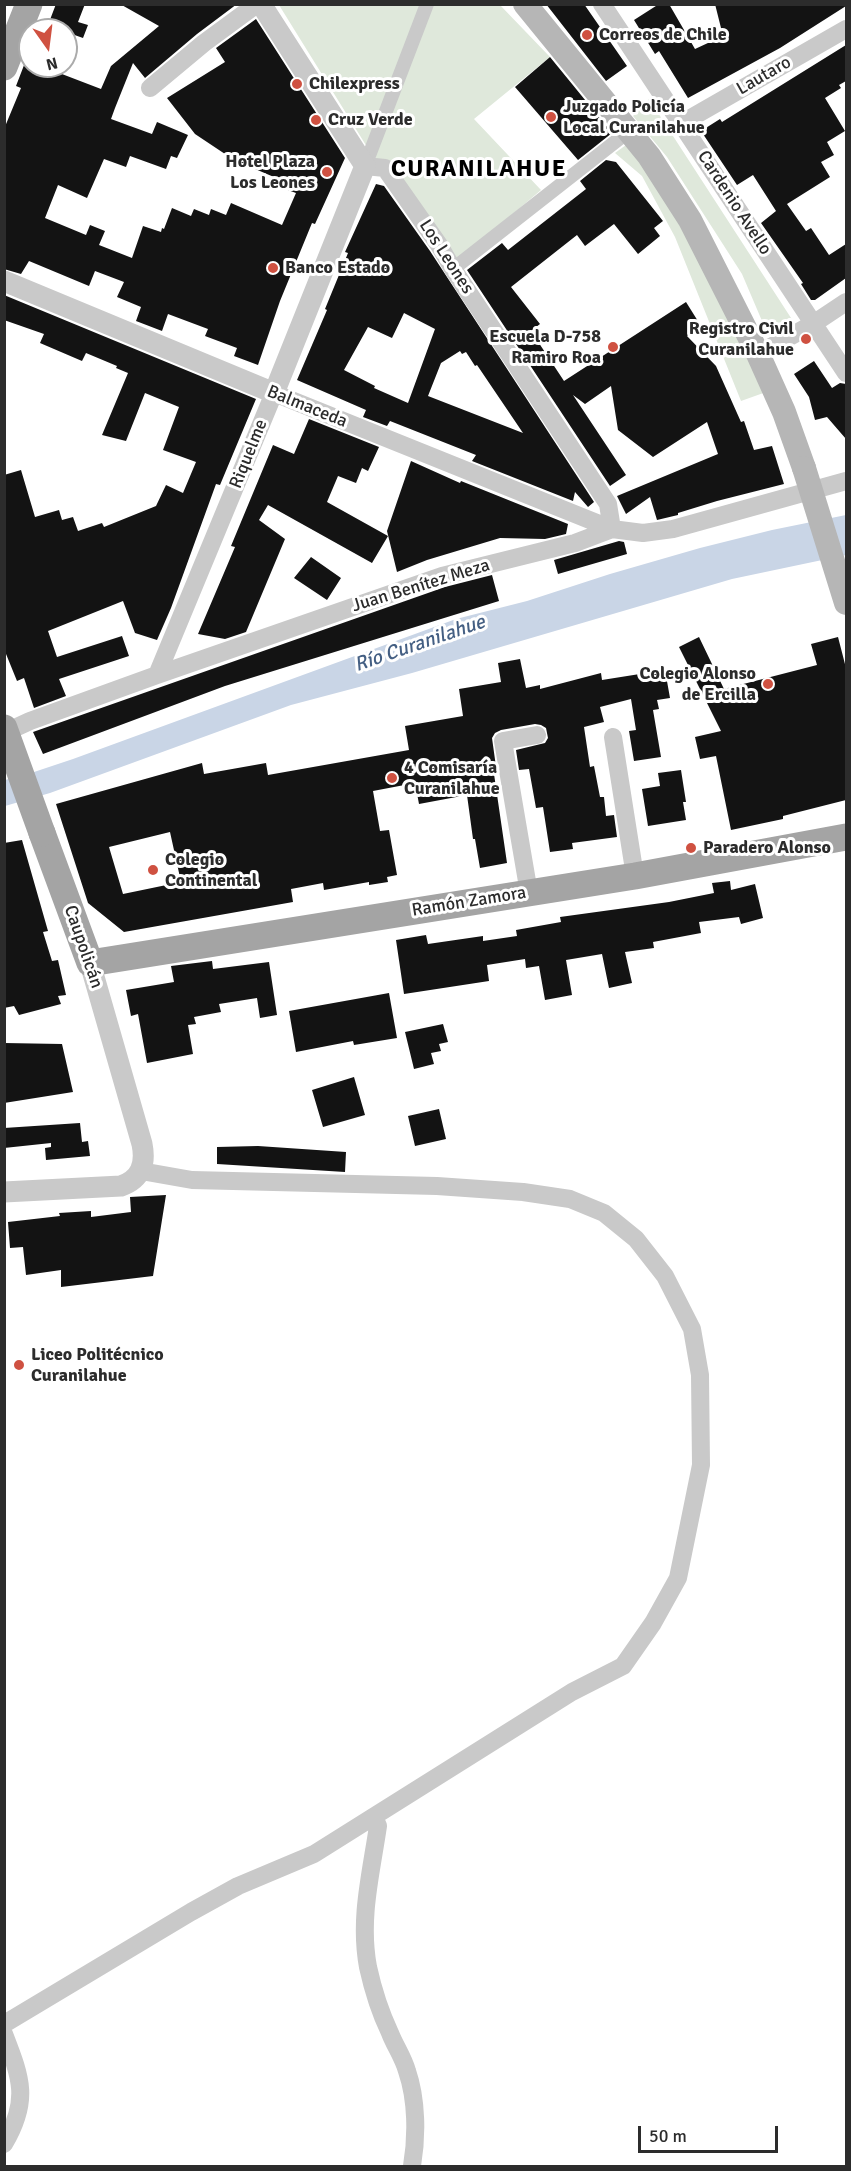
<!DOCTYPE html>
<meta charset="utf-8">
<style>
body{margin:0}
#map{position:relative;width:851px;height:2171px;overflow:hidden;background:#fff;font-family:Signika,sans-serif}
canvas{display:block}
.frame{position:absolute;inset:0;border:6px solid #2c2c2c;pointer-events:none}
.north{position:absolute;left:18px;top:18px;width:60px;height:60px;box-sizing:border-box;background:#fff;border:2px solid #ababab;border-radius:50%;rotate:166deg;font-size:16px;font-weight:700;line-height:24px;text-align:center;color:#2c2c2c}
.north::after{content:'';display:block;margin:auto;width:21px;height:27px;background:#cf5141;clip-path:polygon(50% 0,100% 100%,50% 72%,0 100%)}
.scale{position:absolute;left:638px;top:2126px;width:140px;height:27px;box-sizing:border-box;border:3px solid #2c2c2c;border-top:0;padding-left:8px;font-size:18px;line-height:21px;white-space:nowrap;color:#2c2c2c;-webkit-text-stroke:4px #fff;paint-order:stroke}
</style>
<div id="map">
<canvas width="851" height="2171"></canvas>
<div class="frame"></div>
<div class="north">N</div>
<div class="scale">50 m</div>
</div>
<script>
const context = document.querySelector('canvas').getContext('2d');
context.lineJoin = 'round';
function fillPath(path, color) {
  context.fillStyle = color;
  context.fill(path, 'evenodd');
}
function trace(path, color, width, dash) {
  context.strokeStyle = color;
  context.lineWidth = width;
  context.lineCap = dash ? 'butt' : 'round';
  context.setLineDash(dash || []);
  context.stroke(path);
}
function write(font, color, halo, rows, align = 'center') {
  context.font = font + ' Signika,sans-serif';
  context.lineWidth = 6;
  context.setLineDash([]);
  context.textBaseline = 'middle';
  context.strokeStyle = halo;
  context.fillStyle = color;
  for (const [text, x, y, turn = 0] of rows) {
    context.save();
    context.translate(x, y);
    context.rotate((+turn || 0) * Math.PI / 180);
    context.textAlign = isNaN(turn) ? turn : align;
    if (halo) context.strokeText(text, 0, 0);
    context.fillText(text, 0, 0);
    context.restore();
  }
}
fillPath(new Path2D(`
 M279,5H500L550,57L474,119L541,190L453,265L393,171L372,155Z
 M649,99L793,321L768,335L742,274L667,157L633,116Z
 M637,137L769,391L741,401L675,237L642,176L615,153Z`), '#dfe8db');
fillPath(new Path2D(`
 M846,515V555L732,579L412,673L291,705L50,793L5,806V780L31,773L73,759L456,619L527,601L610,574L700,548L772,530Z`), '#c9d5e6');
fillPath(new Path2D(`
 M56,4H85L78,22L88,25L83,38L66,32V30L48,25Z
 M120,4H237L197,34L145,78L133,63L115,108L111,119L152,134L157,122L188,135L177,158L171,156L166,169L130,156L126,167L104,159L87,198L58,185L45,218L86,235L90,225L105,231L99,245L132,258L143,226L161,232L162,228L164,229L172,208L191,216L194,209L209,215L211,209L226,215L231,203L282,225L296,193L285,189L288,183L234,160L195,134L167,98L225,62L216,48L256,19L345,158L315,224L312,223L280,301L258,365L234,356L237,348L205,336L208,329L168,314L162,331L136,321L141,307L117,297L124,282L95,271L89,286L29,261L21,274L4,269V129L21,88L16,86L26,60L30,62V66H41L101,89L111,66L159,26Z
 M546,4H584L627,66L606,81Z
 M659,4H669L695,49L723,36L715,4H846V6L780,48L688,98L659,51L655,54L634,20Z
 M846,45V81L839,85L841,88L825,98L845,131L827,142L834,155L821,162L830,177L787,204L806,231L811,228L829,255L846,244V278L815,300H811L801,284L803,283L761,223L776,211L753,175L737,185L701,131L720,119L722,122Z
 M550,57L612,133L578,160L515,87Z
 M606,160L616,162L663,221L654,228L660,236L638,254L614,224L585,246L577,235L511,287L540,324L531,331L564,381L686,302L701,326L687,336L716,366L741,422L744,421L754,450L772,446L784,484L717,501L678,513V515L657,520L650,497L626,514L617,496L718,454L707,422L653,457L618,430L611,386L585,404L573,395L626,475L610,486L467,270L502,243L508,250L586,189L580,181Z
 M376,184L384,186L430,251L594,502L588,507L575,492L573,501L472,461L476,455L390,421L387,426L363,417L366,410L297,380L327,310L325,309L348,253L345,252ZM404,313L435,329L408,403L374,388L375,386L344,370L368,327L392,338ZM460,351L462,354L466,352L475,366L477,365L523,433L428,396L441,363Z
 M4,295L256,399L220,485L216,484L171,608L157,640L135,633L123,601L48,631L57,657L122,636L129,656L59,679L66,696L34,708L24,678L17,681L4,649V475L21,470L35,517L59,510L62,520L73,517L78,531L102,523L104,527L156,506L166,485L183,493L196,462L163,450L179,407L145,393L126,441L102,435L128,373L116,368L117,366L86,353L82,361L40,343L44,334L4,320Z
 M814,361L832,388L840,383L846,384V439L827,417L815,420L809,397L794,374Z
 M309,419L379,447L368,471L362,468L356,483L338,476L327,502L388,536L372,563L268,505L259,520L285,539L246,632L225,639L198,634L235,547L231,546L273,445L294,454Z
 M411,461L460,483L461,481L568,524L566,534L545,539L500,538L427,560L397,572L387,531Z
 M619,541L624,542L627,554L558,574L554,560Z
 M311,557L341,578L327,600L294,578Z
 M492,575L499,601L225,686L43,754L33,732L445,587Z
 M699,637L724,689L817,665L811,644L838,637L846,668V800L783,816V819L731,830L716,756L700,759L695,737L721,731L679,647Z
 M520,659L526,688L540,685V689L601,673L602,680L665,670L670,698L657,700L659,709L653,710L661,757L634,761L629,731L636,730L631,699L600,707L604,722L584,727L590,767L594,766L600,797H604L606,816L614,815L617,837L572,843L573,849L550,852L543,807L536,808L529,769L519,770L516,750L545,743L548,738L546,728L541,725L535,724L501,730L495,733L492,738L497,774H494L507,863L480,868L475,839H473L467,795L419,804L415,783L373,791L380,831L389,830L397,875L387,877L388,882L369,885V882L324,890L323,883L291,889L293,902L124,932L88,903L56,804L202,763L204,774L266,763L268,775L409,750L405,726L463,716L459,689L501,682L498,663ZM170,832L181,882L123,894L109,847Z
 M681,770L686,802H683L686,820L648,826L642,789L660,786L658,773Z
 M22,840L48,931L43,932L52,961L58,960L66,995L58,996L61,1004L19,1015L14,1006L4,1008V843Z
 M730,881L731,890L755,884L763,918L741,924L739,917L699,922L701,933L653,942L654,948L625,952L632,983L609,988L602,954L566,960L572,995L545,1000L539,966L526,968L525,959L487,965L489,981L404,994L396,940L426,935L428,944L483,936V941L517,936L516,930L561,922L560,917L669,902L714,893L712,883Z
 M212,961L213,969L269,962L277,1015L260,1018L257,998L219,1004L221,1012L194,1017L196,1024L188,1025L193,1054L147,1063L138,1014L131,1016L126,990L174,982L171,966Z
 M389,993L397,1038L354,1045L353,1041L296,1052L289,1011Z
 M443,1024L448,1042L439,1044L441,1051L431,1053L434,1064L414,1069L405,1032Z
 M4,1043L62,1044L73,1092L4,1103Z
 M354,1077L365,1115L323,1127L312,1090Z
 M439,1109L446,1139L415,1146L408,1116Z
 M80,1123L82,1142L88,1141L90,1156L46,1160L45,1148L51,1147V1143L4,1148V1128Z
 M258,1146L346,1152L345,1172L217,1164V1147Z
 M166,1195L153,1276L61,1287V1270L26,1275L23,1247L10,1248L8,1222L60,1216L59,1213L91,1211V1217L131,1212L130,1197Z`), '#131313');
trace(new Path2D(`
 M365,166L427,4
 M453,269L629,131`), '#c9c9c9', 14);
trace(new Path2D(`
 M602,4L846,373
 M150,88L204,43L257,4
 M682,123L846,29
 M365,166L385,168L439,245L453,269L608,504L612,529
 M758,354L813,324L846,302
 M157,675L274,393L612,529
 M4,733L30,721L157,675L442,576L575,543L612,529L643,533L673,529L846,481
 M613,737L635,876
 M529,893L503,741L537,735
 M374,1817L378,1826C371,1874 359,1919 368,1967C373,1990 380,2012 390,2033C395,2046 403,2057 407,2071C417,2100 417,2137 412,2166
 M4,2024L191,1912L238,1886L314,1854L572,1692L623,1666L653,1623L678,1578L701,1465L700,1375L692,1329L665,1276L636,1239L604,1213L570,1199L523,1192L437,1186L192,1180L141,1171
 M4,2034C21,2078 30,2100 4,2144`), '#c9c9c9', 18);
trace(new Path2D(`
 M4,281L274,393L365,166L261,4
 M4,1192L121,1186C141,1179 146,1164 142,1144L90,963`), '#c9c9c9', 21);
trace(new Path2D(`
 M525,4L649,156L690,220L758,354L784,412L804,468`), '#b6b6b6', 24);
trace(new Path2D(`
 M4,67L29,4
 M42,833L90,963L635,876L846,837`), '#a4a4a4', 27);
trace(new Path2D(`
 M804,468L846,603`), '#b6b6b6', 24);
trace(new Path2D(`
 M4,728L42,833`), '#a4a4a4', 27);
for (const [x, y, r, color] of [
 [587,35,6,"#cf5141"],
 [297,84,6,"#cf5141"],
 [551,117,6,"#cf5141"],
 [316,120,6,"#cf5141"],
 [327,172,6,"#cf5141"],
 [273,268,6,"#cf5141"],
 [806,339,6,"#cf5141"],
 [613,347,6,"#cf5141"],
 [768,684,6,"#cf5141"],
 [392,778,6,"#cf5141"],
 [691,848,6,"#cf5141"],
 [153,870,6,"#cf5141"],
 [19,1365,6,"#cf5141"]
]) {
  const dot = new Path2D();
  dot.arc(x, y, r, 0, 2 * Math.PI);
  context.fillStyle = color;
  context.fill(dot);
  trace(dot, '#fff', 2);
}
write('bold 18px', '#2c2c2c', '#fff', [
 ["Correos de Chile",599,35],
 ["Chilexpress",309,84],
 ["Juzgado Policía",563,107],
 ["Local Curanilahue",563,128],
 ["Cruz Verde",328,120],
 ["Hotel Plaza",315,162,"right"],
 ["Los Leones",315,183,"right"],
 ["Banco Estado",285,268],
 ["Registro Civil",794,329,"right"],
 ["Curanilahue",794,350,"right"],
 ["Escuela D-758",601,337,"right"],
 ["Ramiro Roa",601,358,"right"],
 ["Colegio Alonso",756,674,"right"],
 ["de Ercilla",756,695,"right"],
 ["4 Comisaría",404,768],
 ["Curanilahue",404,789],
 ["Paradero Alonso",703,848],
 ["Colegio",165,860],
 ["Continental",165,881],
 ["Liceo Politécnico",31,1355],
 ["Curanilahue",31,1376]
], 'left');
write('18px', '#2c2c2c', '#fff', [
 ["Lautaro",764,76,-30],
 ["Cardenio Avello",734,203,57],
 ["Los Leones",446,257,57],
 ["Balmaceda",307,407,22],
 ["Riquelme",249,454,-68],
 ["Juan Benítez Meza",421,586,-17],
 ["Ramón Zamora",469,902,-9],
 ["Caupolicán",83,947,71]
]);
write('italic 20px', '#445f83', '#fff', [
 ["Río Curanilahue",420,644,-19]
]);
context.letterSpacing = '1.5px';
write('bold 24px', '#000', '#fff', [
 ["CURANILAHUE",479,170]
]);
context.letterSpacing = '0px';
</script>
